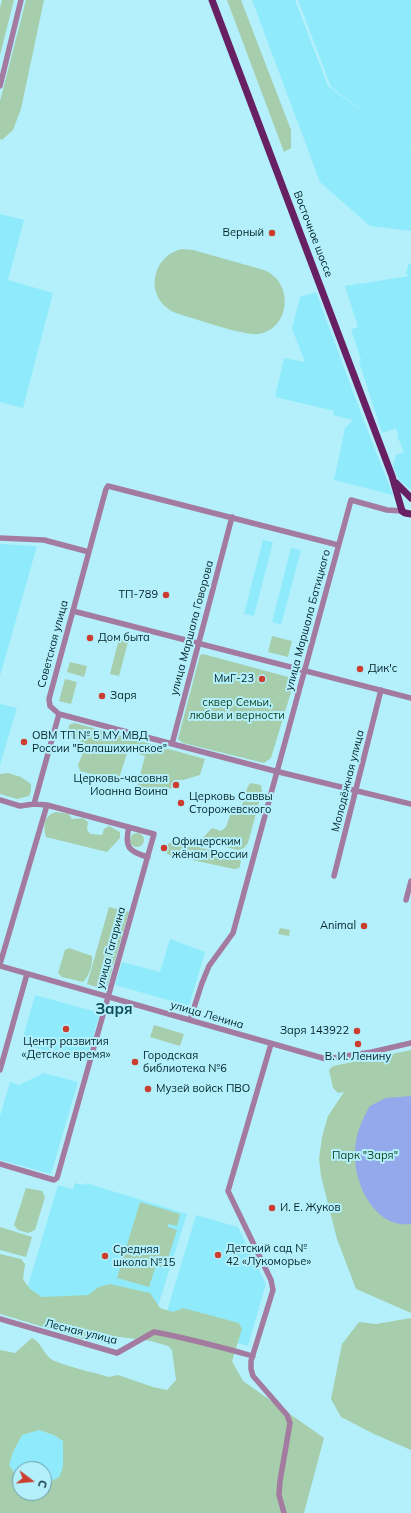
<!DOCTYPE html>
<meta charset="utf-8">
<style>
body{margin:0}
#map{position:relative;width:411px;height:1513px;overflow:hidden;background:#b4f0fb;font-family:Mulish,sans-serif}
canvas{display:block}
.north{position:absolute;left:12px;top:1461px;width:40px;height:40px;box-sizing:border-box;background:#b4f0fb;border:1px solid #6c9ea7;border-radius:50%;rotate:106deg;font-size:11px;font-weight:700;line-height:16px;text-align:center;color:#002328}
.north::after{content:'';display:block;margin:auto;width:14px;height:18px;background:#ca3d2f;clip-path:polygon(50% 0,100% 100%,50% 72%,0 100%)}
</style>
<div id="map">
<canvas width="411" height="1513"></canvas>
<div class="north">С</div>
</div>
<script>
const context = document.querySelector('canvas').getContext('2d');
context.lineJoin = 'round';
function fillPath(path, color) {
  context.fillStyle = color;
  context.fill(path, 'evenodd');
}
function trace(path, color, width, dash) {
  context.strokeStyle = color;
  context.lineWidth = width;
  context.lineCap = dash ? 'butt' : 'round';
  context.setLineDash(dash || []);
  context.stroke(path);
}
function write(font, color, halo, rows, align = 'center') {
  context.font = font + ' Mulish,sans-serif';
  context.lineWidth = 4;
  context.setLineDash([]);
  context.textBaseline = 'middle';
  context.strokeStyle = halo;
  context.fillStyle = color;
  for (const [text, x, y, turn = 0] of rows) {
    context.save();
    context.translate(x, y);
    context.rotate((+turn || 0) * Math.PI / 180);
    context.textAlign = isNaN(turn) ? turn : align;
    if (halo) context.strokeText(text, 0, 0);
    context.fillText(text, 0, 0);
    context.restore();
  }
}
fillPath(new Path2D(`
 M252,0H295L328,86L389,131L331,87L298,0H411V149L409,146L411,151V231L370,226L320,182Z
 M0,214L24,220L8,280L53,293L23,408L0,402Z
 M409,263L411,264V490L399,480L393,466L396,455L404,452L397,436L398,435L396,428L382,433L360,365L359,361L361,360L351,329L358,327L345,286L409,276L406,273Z
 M316,292L362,416L393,495L334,480L345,428L353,420L333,415L334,411L275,397L284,358L305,362L292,329L300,297Z
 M263,540L273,542L254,616L244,614Z
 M0,544L37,546L0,676Z
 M291,548L301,550L281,625L272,622Z
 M0,704L17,708L0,765Z
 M170,939L205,952L189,1006L115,985L122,962L160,972Z
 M35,995L100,1013L86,1061L21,1044Z
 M44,1073L78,1082L51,1174L0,1160V1116L10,1082L19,1085Z
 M75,1183L84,1185L86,1183L187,1214L152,1325L24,1299L58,1185L73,1189Z
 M196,1215L238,1227L266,1284L248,1346L164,1321Z
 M39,1430L54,1435L63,1441V1467L59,1477L44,1485V1469H20V1481L9,1465L13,1452L22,1435Z`), '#8febfb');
fillPath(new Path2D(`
 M2,0H14L0,55V8Z
 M26,0H44L21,109L13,130L2,140L0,139V101Z
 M227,0H241L291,130V148L284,152Z
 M182,249L193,250L264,270C294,282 291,328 259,334C243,336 193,318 176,313C144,300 150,256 182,249Z
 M272,636L292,641L288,657L268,652Z
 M119,639L128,642L119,676L110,674Z
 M203,654L292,678L294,682L271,758L264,763L183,743L178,739L200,655Z
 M70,662L87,666L84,677L67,672Z
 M65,679L77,682L71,704L59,701Z
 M75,723L205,759L200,775L183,780H175L172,788C158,792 151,791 137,787L145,756L128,751L119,778L114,780L80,771L78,765L85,748L83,743L72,737L68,732L69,725Z
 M8,773L21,777L31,784V790L29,796L17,799L0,794V774Z
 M250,783L261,785L262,791L248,843L244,848L238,850L200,841L212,828L221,831L226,827L230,815H236C245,807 243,793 250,783Z
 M56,812L69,814L72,819L83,818L88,822L87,829L90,834L102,835L104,829L109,826L120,832V838L107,852L46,837C43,826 44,815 56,812Z
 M130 840a7 7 0 1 1 14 0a7 7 0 1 1-14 0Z
 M174,841L239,857L241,862L239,868L234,869L169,855L167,854L168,844Z
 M109,907L129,912L106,990L87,984Z
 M280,928L290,930L289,936L278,934Z
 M69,948L92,956C93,963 89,977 83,982L62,977L58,973L65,950Z
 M154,1025L184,1034L180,1046L150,1037Z
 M411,1050V1313L356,1289L337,1239L321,1176L319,1159L322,1137L328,1116L344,1092L338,1093L333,1088L329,1070L333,1066Z
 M26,1188L42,1191L45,1197L35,1230L28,1233L18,1230L14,1225Z
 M140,1202L180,1214L177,1226L168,1224V1227L177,1230L165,1268L156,1265L149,1287L117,1278Z
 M0,1227L32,1237L26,1257L0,1250Z
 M0,1254L21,1259L25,1264L23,1279L30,1289L42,1297L88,1295L99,1287L110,1284L150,1293L160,1308L173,1312L183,1308L239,1323L242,1329L232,1361L243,1381L324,1438L304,1513H0V1350L15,1353L32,1338C43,1344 42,1352 51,1359C60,1365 96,1373 109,1377L118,1375L153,1387L167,1390L176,1380L172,1350L168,1346L151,1341L120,1337L87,1340L0,1314ZM39,1430L54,1435L63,1441V1467L59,1477L44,1485V1493H20V1481L9,1465L13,1452L22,1435Z
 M411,1318V1450L374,1434L341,1417L331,1399L342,1344L359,1322L376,1324Z`), '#a6ceac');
fillPath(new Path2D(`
 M411,1096V1224C375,1229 353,1183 355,1152C355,1136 362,1119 370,1106L386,1098Z`), '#93a9eb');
trace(new Path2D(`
 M0,86L21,0
 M0,538L44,540L89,552
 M338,545L108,486L106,489L49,699L50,706L59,714L271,770L411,804
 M73,611L411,698
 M172,744L232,517
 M0,800L20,806L34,804L47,805L154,834L57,1178L54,1180L0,1164
 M34,804L59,714
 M129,827C124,847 129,852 148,857
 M334,876L381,690
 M406,900L411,881
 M0,964L47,805
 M0,966L326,1059L372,1052L411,1043
 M190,1020L202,983L209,966L233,933L351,500L387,510L402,511
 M271,1044L228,1191L271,1280L273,1290L251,1361V1369L253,1376L287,1415L290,1423L280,1481L279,1495L284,1513
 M0,1070L27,974
 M0,1319L117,1353L154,1332C188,1338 220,1347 253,1356`), '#a47ba0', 5.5);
trace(new Path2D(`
 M212,0L392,476L402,511L405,513L411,514
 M396,483L411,498`), '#682065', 7);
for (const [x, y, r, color] of [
 [272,233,4,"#ca3d2f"],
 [166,595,4,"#ca3d2f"],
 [90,638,4,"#ca3d2f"],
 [360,669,4,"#ca3d2f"],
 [262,679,4,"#ca3d2f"],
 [102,696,4,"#ca3d2f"],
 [24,742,4,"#ca3d2f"],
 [176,785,4,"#ca3d2f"],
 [181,803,4,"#ca3d2f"],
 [164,848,4,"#ca3d2f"],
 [364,926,4,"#ca3d2f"],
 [66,1029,4,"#ca3d2f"],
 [357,1031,4,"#ca3d2f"],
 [358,1044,4,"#ca3d2f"],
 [135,1062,4,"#ca3d2f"],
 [148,1089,4,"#ca3d2f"],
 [272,1208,4,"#ca3d2f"],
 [218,1255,4,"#ca3d2f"],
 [105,1256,4,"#ca3d2f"]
]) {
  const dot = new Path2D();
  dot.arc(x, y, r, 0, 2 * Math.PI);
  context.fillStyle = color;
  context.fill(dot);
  trace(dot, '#b4f0fb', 1.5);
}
write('11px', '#002328', '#b4f0fb', [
 ["Верный",264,233,"right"],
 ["ТП-789",158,595,"right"],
 ["Дом быта",98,638],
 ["Дик'с",368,669],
 ["МиГ-23",254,679,"right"],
 ["Заря",110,696],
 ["ОВМ ТП № 5 МУ МВД",32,736],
 ["России \"Балашихинское\"",32,749],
 ["Церковь-часовня",168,779,"right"],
 ["Иоанна Воина",168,792,"right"],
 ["Церковь Саввы",189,797],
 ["Сторожевского",189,810],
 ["Офицерским",172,842],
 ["жёнам России",172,855],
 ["Animal",356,926,"right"],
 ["Заря 143922",349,1031,"right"],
 ["Центр развития",66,1042,"center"],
 ["«Детское время»",66,1055,"center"],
 ["Городская",143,1056],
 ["библиотека №6",143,1069],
 ["В. И. Ленину",358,1057,"center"],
 ["Музей войск ПВО",156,1089],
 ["И. Е. Жуков",280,1208],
 ["Детский сад №",226,1249],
 ["42 «Лукоморье»",226,1262],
 ["Средняя",113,1250],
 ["школа №15",113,1263]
], 'left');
write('11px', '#002328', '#b4f0fb', [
 ["Восточное шоссе",313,234,69],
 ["улица Маршала Батицкого",308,620,-75],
 ["улица Маршала Говорова",192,628,-75],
 ["Советская улица",53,644,-75],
 ["Молодёжная улица",348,781,-76],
 ["улица Гагарина",111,948,-75],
 ["улица Ленина",207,1015,16],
 ["Лесная улица",81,1332,14]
]);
write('11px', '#0e3e1c', '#b4f0fb', [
 ["сквер Семьи,",237,703],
 ["любви и верности",237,716],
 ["Парк \"Заря\"",365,1156]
]);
write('bold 15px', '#0d4d56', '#b4f0fb', [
 ["Заря",114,1009]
]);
</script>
